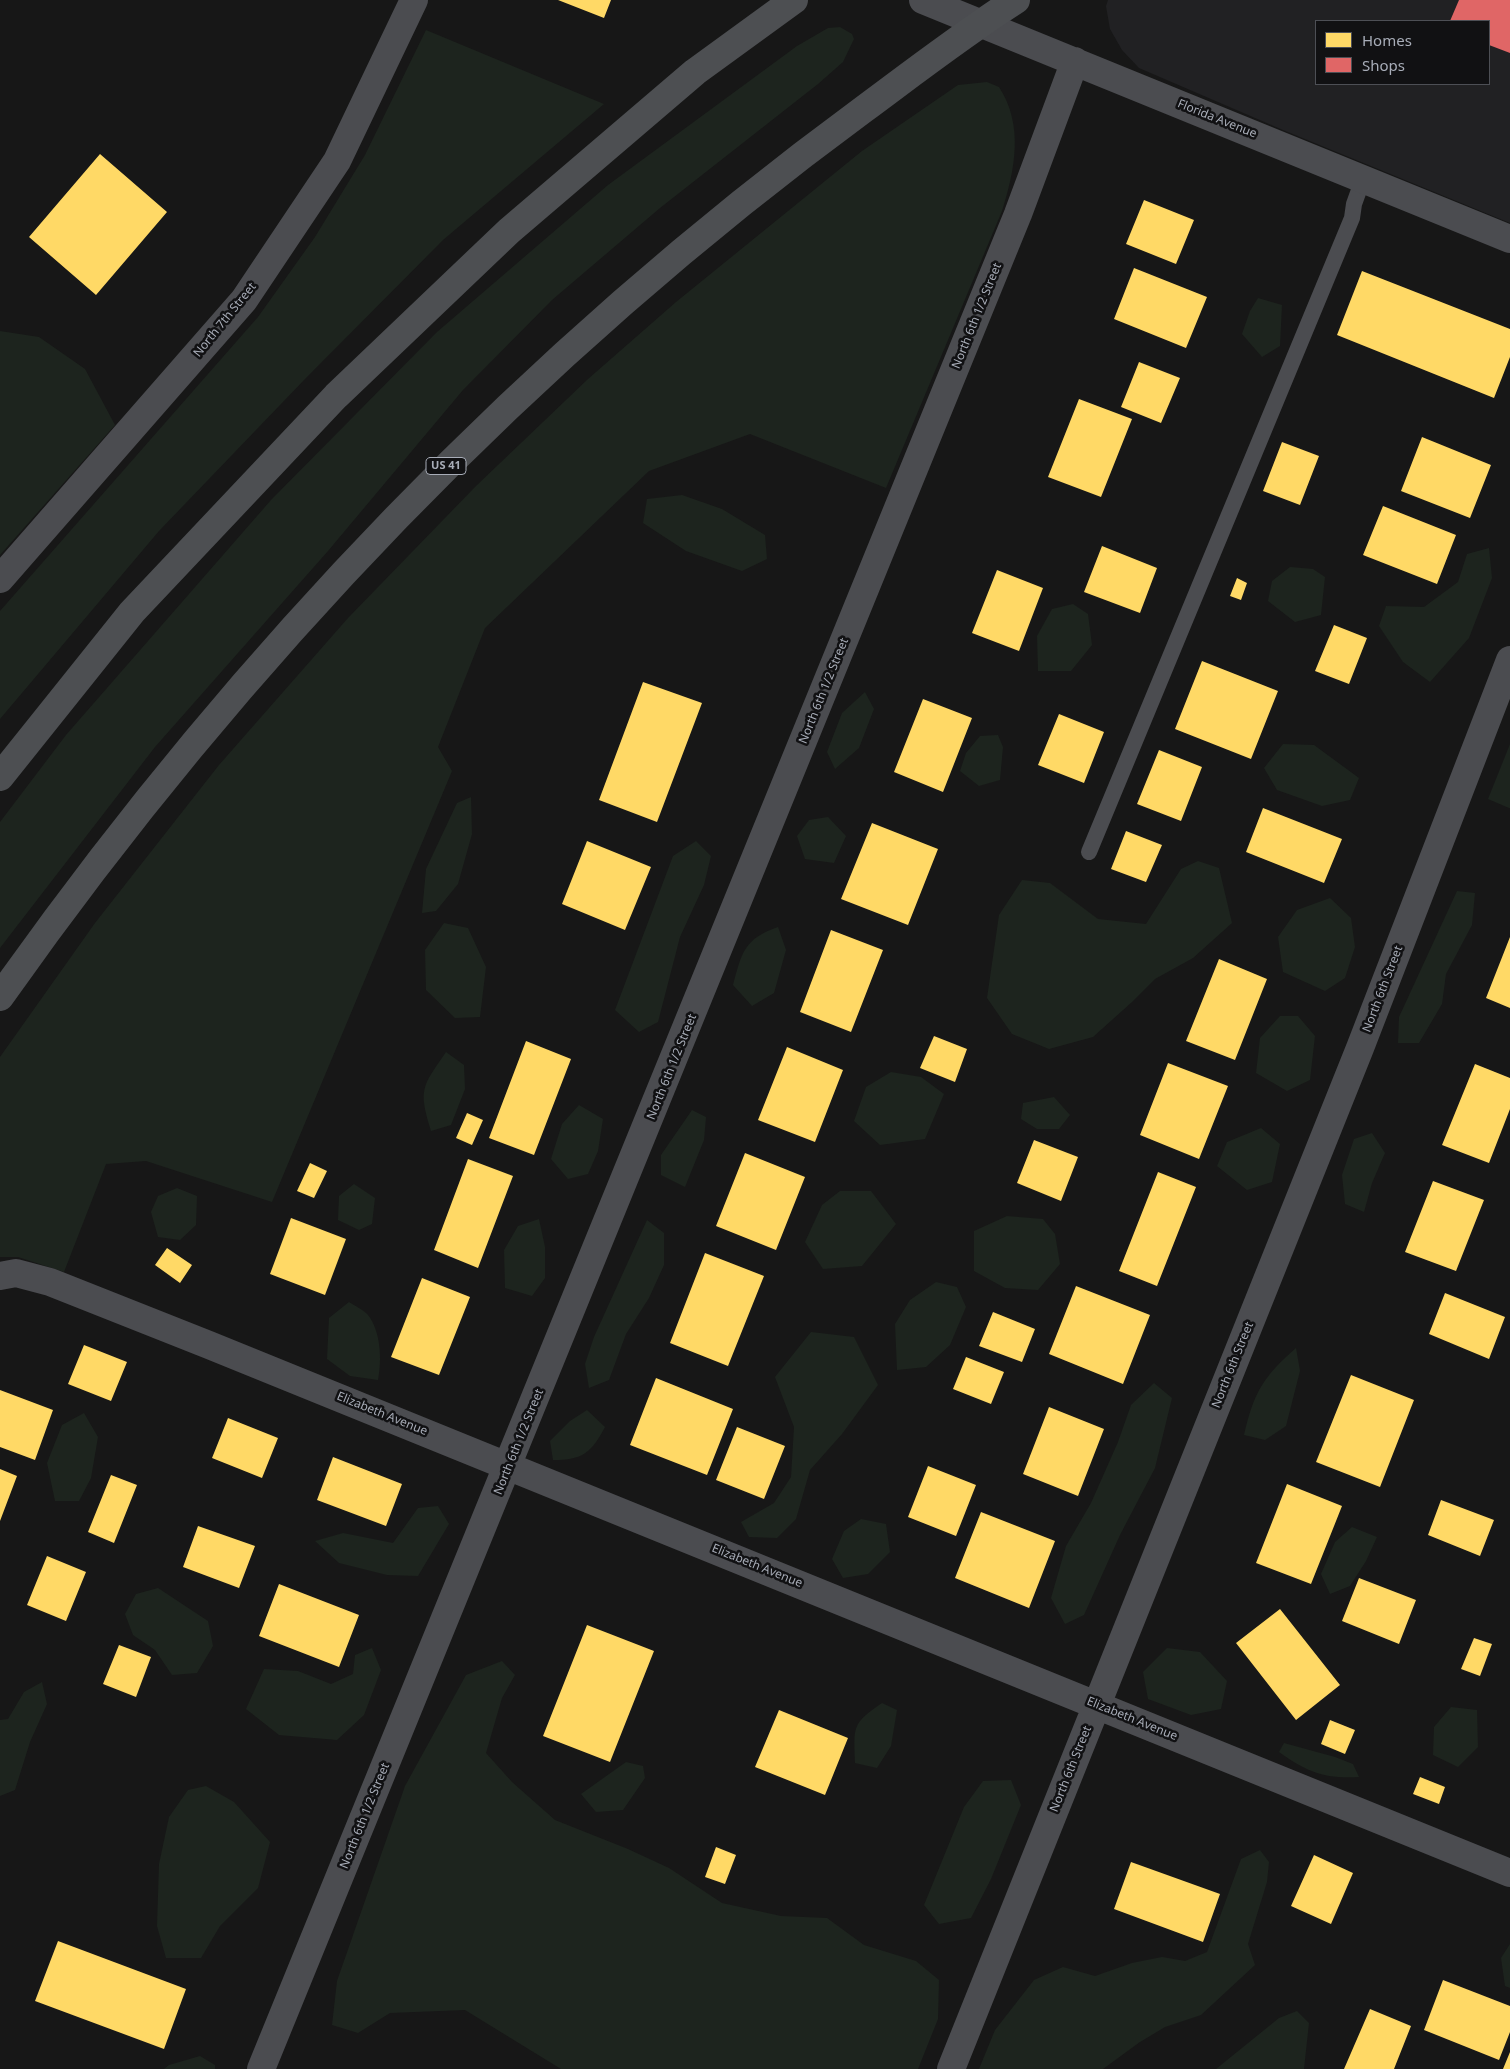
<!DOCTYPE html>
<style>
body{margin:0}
#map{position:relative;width:1510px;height:2069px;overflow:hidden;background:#171717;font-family:"Noto Sans",sans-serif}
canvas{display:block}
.legend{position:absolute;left:1315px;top:20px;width:175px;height:65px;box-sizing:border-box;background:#111113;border:1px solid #4d4f55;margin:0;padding:6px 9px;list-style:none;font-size:15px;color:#a8adb8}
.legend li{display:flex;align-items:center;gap:10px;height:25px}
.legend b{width:25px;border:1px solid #4d4f55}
</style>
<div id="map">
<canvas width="1510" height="2069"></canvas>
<ul class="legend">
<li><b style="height:14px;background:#ffd966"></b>Homes</li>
<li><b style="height:14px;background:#e06666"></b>Shops</li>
</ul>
</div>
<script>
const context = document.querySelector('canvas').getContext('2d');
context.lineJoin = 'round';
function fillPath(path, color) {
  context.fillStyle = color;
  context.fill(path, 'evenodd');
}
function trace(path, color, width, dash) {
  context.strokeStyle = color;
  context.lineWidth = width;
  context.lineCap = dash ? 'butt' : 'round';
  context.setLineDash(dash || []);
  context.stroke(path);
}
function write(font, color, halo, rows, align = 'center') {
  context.font = font + ' "Noto Sans",sans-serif';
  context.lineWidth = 5;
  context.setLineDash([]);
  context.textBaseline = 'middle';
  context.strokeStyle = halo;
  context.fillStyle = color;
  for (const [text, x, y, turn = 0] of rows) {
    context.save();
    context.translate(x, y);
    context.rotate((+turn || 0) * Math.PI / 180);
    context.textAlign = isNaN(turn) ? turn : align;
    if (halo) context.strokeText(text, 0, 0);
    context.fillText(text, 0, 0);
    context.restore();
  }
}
fillPath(new Path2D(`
 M1108,0H1510V223L1283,130L1139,68L1122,50L1110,29L1106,6ZM1316,21H1489V84H1316Z`), '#212123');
fillPath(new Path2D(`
 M840,27L852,34L854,39L843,62L818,84L660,208L552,300L463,390L328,551L155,747L0,948V822L66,735L271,500L437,332L608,185L797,46L828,28Z
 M426,30L604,104L443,240L305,379L159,531L0,719V611L258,317L315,237L365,155Z
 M987,82L999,87C1024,125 1015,170 1002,211L886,488L750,434L649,471L485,628L438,747L452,771L272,1202L146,1161L106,1164L64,1272L18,1257H0V1057L95,923L219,765L348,618L476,486L588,379L676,302L862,151L958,85Z
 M1258,298L1282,305L1280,346L1262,357L1242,334L1250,311Z
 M0,331L39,337L85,369L115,425L0,555Z
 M682,495L722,509L765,535L767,559L742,571L686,551L643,523L647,499Z
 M1489,548L1492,578L1469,638L1430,682L1403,662L1379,626L1386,606L1424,607L1458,582L1467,554Z
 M1290,567L1313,569L1325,577L1321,615L1295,622L1268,601L1272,581Z
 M1073,604L1088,614L1092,645L1071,671H1038L1037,636L1052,609Z
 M865,692L874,709L859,748L835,769L827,752L842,713Z
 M998,735L1003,747L1000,780L979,786L960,771L966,753L980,736Z
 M1283,744L1314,745L1359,778L1350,800L1322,806L1277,790L1264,768Z
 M1510,744V808H1509L1488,799Z
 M471,797L472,834L458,884L436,911L422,913L426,869L457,803Z
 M828,817L846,836L834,863L805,859L797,836L809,820Z
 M696,841L711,856L704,885L680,937L658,1022L639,1032L615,1010L673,856Z
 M1198,861L1219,868L1232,923L1193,958L1155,979L1132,1002L1093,1037L1049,1049L1012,1034L987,998L999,915L1022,880L1050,883L1098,919L1146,924L1181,869Z
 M1457,891L1475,893L1472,925L1446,974L1442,1004L1419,1043H1398L1399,1017Z
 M1330,898L1351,918L1355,947L1345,978L1325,991L1283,972L1278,937L1297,910Z
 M444,923L468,928L486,967L480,1017L455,1018L426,990L425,950Z
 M778,927L786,950L774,993L752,1006L733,985C742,952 744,939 778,927Z
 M1280,1016H1298L1315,1036L1310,1080L1287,1091L1256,1073L1260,1038Z
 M446,1052L464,1065L465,1089L451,1125L431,1131C418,1089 422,1087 446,1052Z
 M891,1072L921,1077L944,1094L925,1139L880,1145L854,1121L866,1087Z
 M1054,1097L1070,1115L1059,1129H1037L1021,1119L1023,1103Z
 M579,1105L603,1119L598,1151L588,1174L568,1179L551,1159L562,1124Z
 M692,1110L706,1117L704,1140L685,1187L661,1175V1155Z
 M1261,1128L1280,1144L1272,1182L1247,1190L1217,1166L1227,1142Z
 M1372,1133L1385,1153L1372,1183L1364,1212L1345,1204L1342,1175L1354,1139Z
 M354,1184L375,1198L372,1224L359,1230L338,1220L339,1196Z
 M177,1188L197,1196L196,1225L180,1240L158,1237L151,1212L158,1196Z
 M840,1191H871L896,1224L862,1266L823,1269L805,1242L822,1205Z
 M1007,1216L1043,1219L1055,1234L1060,1264L1038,1290L1005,1288L974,1271V1231Z
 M539,1219L545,1247V1278L532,1296L505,1288L504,1250L518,1226Z
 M647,1220L664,1233V1265L649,1298L626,1334L609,1380L589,1388L585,1364L594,1337Z
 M936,1282L957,1287L966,1307L950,1345L926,1367L897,1370L895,1324L910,1300Z
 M349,1302C355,1306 364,1310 368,1315C381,1332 382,1360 378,1380L350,1376L327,1359L329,1318Z
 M811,1332L854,1337L878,1385L842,1434L810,1470L796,1519L777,1538L749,1537L741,1522L774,1503L791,1477L794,1427L775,1377Z
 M1296,1348L1300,1371L1286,1426L1265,1440L1244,1435C1254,1392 1263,1377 1296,1348Z
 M1154,1383L1172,1398L1155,1468L1120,1535L1084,1615L1065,1624L1051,1598L1066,1546L1091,1503L1118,1442L1131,1405Z
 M587,1410L605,1427C591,1453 583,1460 553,1460L550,1441L570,1421Z
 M84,1413L98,1437L91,1478L79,1501H55L47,1463L62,1425Z
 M438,1506L449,1524L418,1576L387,1575L339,1563L315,1541L343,1533L393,1543L418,1508Z
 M861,1519L886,1524L890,1552L868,1574L843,1578L832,1559L844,1531Z
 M1352,1527L1377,1537L1366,1561L1350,1586L1330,1594L1321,1574L1335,1542Z
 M158,1588L208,1621L213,1646L197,1673L172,1675L155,1650L133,1635L125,1614L136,1594Z
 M372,1648L381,1670L364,1715L337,1740L279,1735L246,1709L264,1669L298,1671L331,1684L353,1674L355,1655Z
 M1167,1648L1200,1652L1227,1681L1221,1709L1191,1715L1148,1699L1143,1672Z
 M502,1661L515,1675L502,1698L486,1753L512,1782L555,1820L628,1849L669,1868L722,1903L781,1916L827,1918L864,1945L916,1961L939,1980L938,2019L918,2069H561L465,2010L390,2013L358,2033L332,2025L337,1981L405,1786L466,1675Z
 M42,1682L47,1704L30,1742L15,1790L0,1796V1720L8,1719L24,1692Z
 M882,1703L897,1710L891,1746L877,1768L855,1763C854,1727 851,1724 882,1703Z
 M1451,1707L1477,1710L1478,1747L1458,1767L1433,1755L1434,1727Z
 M1284,1743L1335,1757L1353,1764L1359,1777C1324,1779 1307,1772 1279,1752Z
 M626,1762L643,1766L645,1778L623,1810L596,1812L581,1794Z
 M1011,1780L1021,1805L991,1879L971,1918L939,1924L924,1905L964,1807L983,1781Z
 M206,1786L234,1802L270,1842L258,1888L220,1926L201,1958H166L157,1926L159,1864L169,1817L188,1790Z
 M1260,1850L1269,1862L1267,1882L1248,1944L1255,1965L1201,2015L1165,2027L1140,2042L1103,2069H979L995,2030L1034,1980L1063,1967L1095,1976L1132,1963L1162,1957L1185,1961L1207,1952L1241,1859Z
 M1510,1944V1988L1505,1986L1501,1958Z
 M1297,2011L1309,2023L1304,2069H1216L1279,2018Z
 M200,2056L215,2065V2069H164L169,2065Z`), '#1d241e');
fillPath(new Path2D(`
 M558,0H611L604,18Z
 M100,154L167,212L96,295L29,237Z
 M1144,200L1194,220L1176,264L1126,244Z
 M1134,268L1207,297L1186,348L1114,319Z
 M1362,271L1510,329V357L1494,398L1337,335Z
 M1139,362L1180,378L1161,423L1121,407Z
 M1079,399L1132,419L1101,497L1048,477Z
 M1422,437L1491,465L1470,518L1401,491Z
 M1282,442L1319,456L1300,505L1263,491Z
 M1383,506L1456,535L1437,584L1363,555Z
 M1102,546L1157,568L1140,613L1084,592Z
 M997,570L1043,588L1019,651L972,633Z
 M1237,578L1247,583L1241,600L1230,596Z
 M1334,625L1367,638L1349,684L1315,671Z
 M1202,661L1278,691L1251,759L1175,729Z
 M643,682L702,703L657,822L599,800Z
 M923,699L972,718L943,792L894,772Z
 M1059,714L1104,732L1084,783L1038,765Z
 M1159,750L1202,767L1181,821L1137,804Z
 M1263,808L1342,839L1324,883L1246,852Z
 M872,823L938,849L908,925L841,899Z
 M1126,831L1162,845L1146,882L1111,869Z
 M587,841L651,867L625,930L562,904Z
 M831,930L883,950L851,1032L800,1012Z
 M1510,937V1008L1486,998Z
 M1219,959L1267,979L1235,1060L1186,1041Z
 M934,1036L967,1049L955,1082L920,1068Z
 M526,1041L571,1059L534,1155L489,1138Z
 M787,1047L843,1070L815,1142L758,1120Z
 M1168,1063L1228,1086L1199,1159L1140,1135Z
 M1475,1064L1510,1078V1109L1489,1163L1442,1145Z
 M467,1113L483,1120L472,1145L456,1138Z
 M1034,1140L1078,1157L1061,1201L1017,1183Z
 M745,1153L805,1177L776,1250L716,1226Z
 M468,1159L513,1176L478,1268L434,1250Z
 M310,1163L327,1171L314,1198L297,1191Z
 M1158,1172L1196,1187L1157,1286L1119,1271Z
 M1433,1181L1484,1200L1456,1271L1405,1252Z
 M291,1218L346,1239L325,1295L270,1274Z
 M167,1248L192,1265L180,1283L155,1265Z
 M705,1253L764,1276L728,1366L670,1343Z
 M422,1278L470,1297L439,1375L391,1357Z
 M1076,1286L1150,1315L1123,1384L1049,1354Z
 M1445,1293L1505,1317L1489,1359L1429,1334Z
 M993,1312L1035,1329L1022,1362L979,1346Z
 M84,1345L127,1362L111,1401L68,1384Z
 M966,1357L1004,1372L991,1404L953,1389Z
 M1351,1375L1414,1400L1380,1487L1316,1462Z
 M656,1378L733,1409L707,1475L630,1445Z
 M0,1390L53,1410L35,1460L0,1447Z
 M1049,1407L1104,1429L1078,1496L1023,1474Z
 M228,1418L278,1438L262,1478L212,1458Z
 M737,1427L785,1446L764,1499L716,1480Z
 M333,1457L402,1484L386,1526L317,1500Z
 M928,1466L976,1485L956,1536L908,1517Z
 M0,1469L17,1476L0,1521Z
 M111,1475L137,1485L114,1543L88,1532Z
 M1287,1484L1342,1506L1311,1584L1256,1563Z
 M1441,1500L1494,1520L1480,1556L1428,1535Z
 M981,1512L1055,1541L1029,1608L955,1578Z
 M198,1526L255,1546L239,1588L183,1567Z
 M47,1556L86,1572L66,1621L27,1605Z
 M1359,1578L1416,1600L1399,1644L1342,1621Z
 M279,1584L359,1615L339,1667L259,1636Z
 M1280,1609L1340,1685L1296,1720L1236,1643Z
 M587,1625L654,1651L610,1762L543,1736Z
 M1474,1638L1492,1644L1480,1676L1461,1669Z
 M119,1645L151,1657L136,1697L103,1684Z
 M779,1710L848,1738L825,1795L755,1767Z
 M1330,1720L1355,1730L1345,1754L1321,1744Z
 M1420,1777L1445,1787L1439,1804L1413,1794Z
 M716,1847L736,1855L725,1884L705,1877Z
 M1314,1855L1353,1873L1331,1924L1291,1906Z
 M1131,1862L1220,1894L1203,1942L1114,1909Z
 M58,1941L186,1989L164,2049L35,2001Z
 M1443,1980L1510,2006V2032L1499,2060L1424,2030Z
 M1370,2009L1411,2026L1394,2069H1344Z
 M1510,2052V2069H1503Z`), '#ffd966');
fillPath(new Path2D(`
 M1459,0H1510V53L1489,45V21H1450Z`), '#e06666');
trace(new Path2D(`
 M1089,852L1352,218L1354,204L1363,179`), '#4b4c50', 16);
trace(new Path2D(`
 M923,0L1510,239
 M0,579L244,300L337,161L414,0
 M0,1276L16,1273L50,1282L209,1345L1510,1873
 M261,2069L1018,214L1075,61
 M951,2069L1360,1048L1510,660`), '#4b4c50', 28);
trace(new Path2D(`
 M0,777L132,612L336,396L509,231L695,72L794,0
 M0,997C239,658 529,355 864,109C914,72 963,34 1016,0`), '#4d4f52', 28);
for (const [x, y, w] of [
 [446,466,40]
]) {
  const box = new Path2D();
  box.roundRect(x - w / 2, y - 8.5, w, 17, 4);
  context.fillStyle = '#111113';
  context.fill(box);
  trace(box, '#a8adb8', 1);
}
write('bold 11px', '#a8adb8', null, [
 ["US 41",446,466]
]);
write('12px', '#a8adb8', '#111113', [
 ["Florida Avenue",1217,119,22],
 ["North 6th 1/2 Street",977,316,-68],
 ["North 7th Street",225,320,-51],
 ["North 6th 1/2 Street",824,691,-68],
 ["North 6th Street",1383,989,-69],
 ["North 6th 1/2 Street",672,1067,-68],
 ["North 6th Street",1233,1365,-68],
 ["Elizabeth Avenue",382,1414,22],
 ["North 6th 1/2 Street",519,1442,-68],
 ["Elizabeth Avenue",757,1566,22],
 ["Elizabeth Avenue",1132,1719,22],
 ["North 6th Street",1071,1769,-68],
 ["North 6th 1/2 Street",365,1816,-68]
]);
</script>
